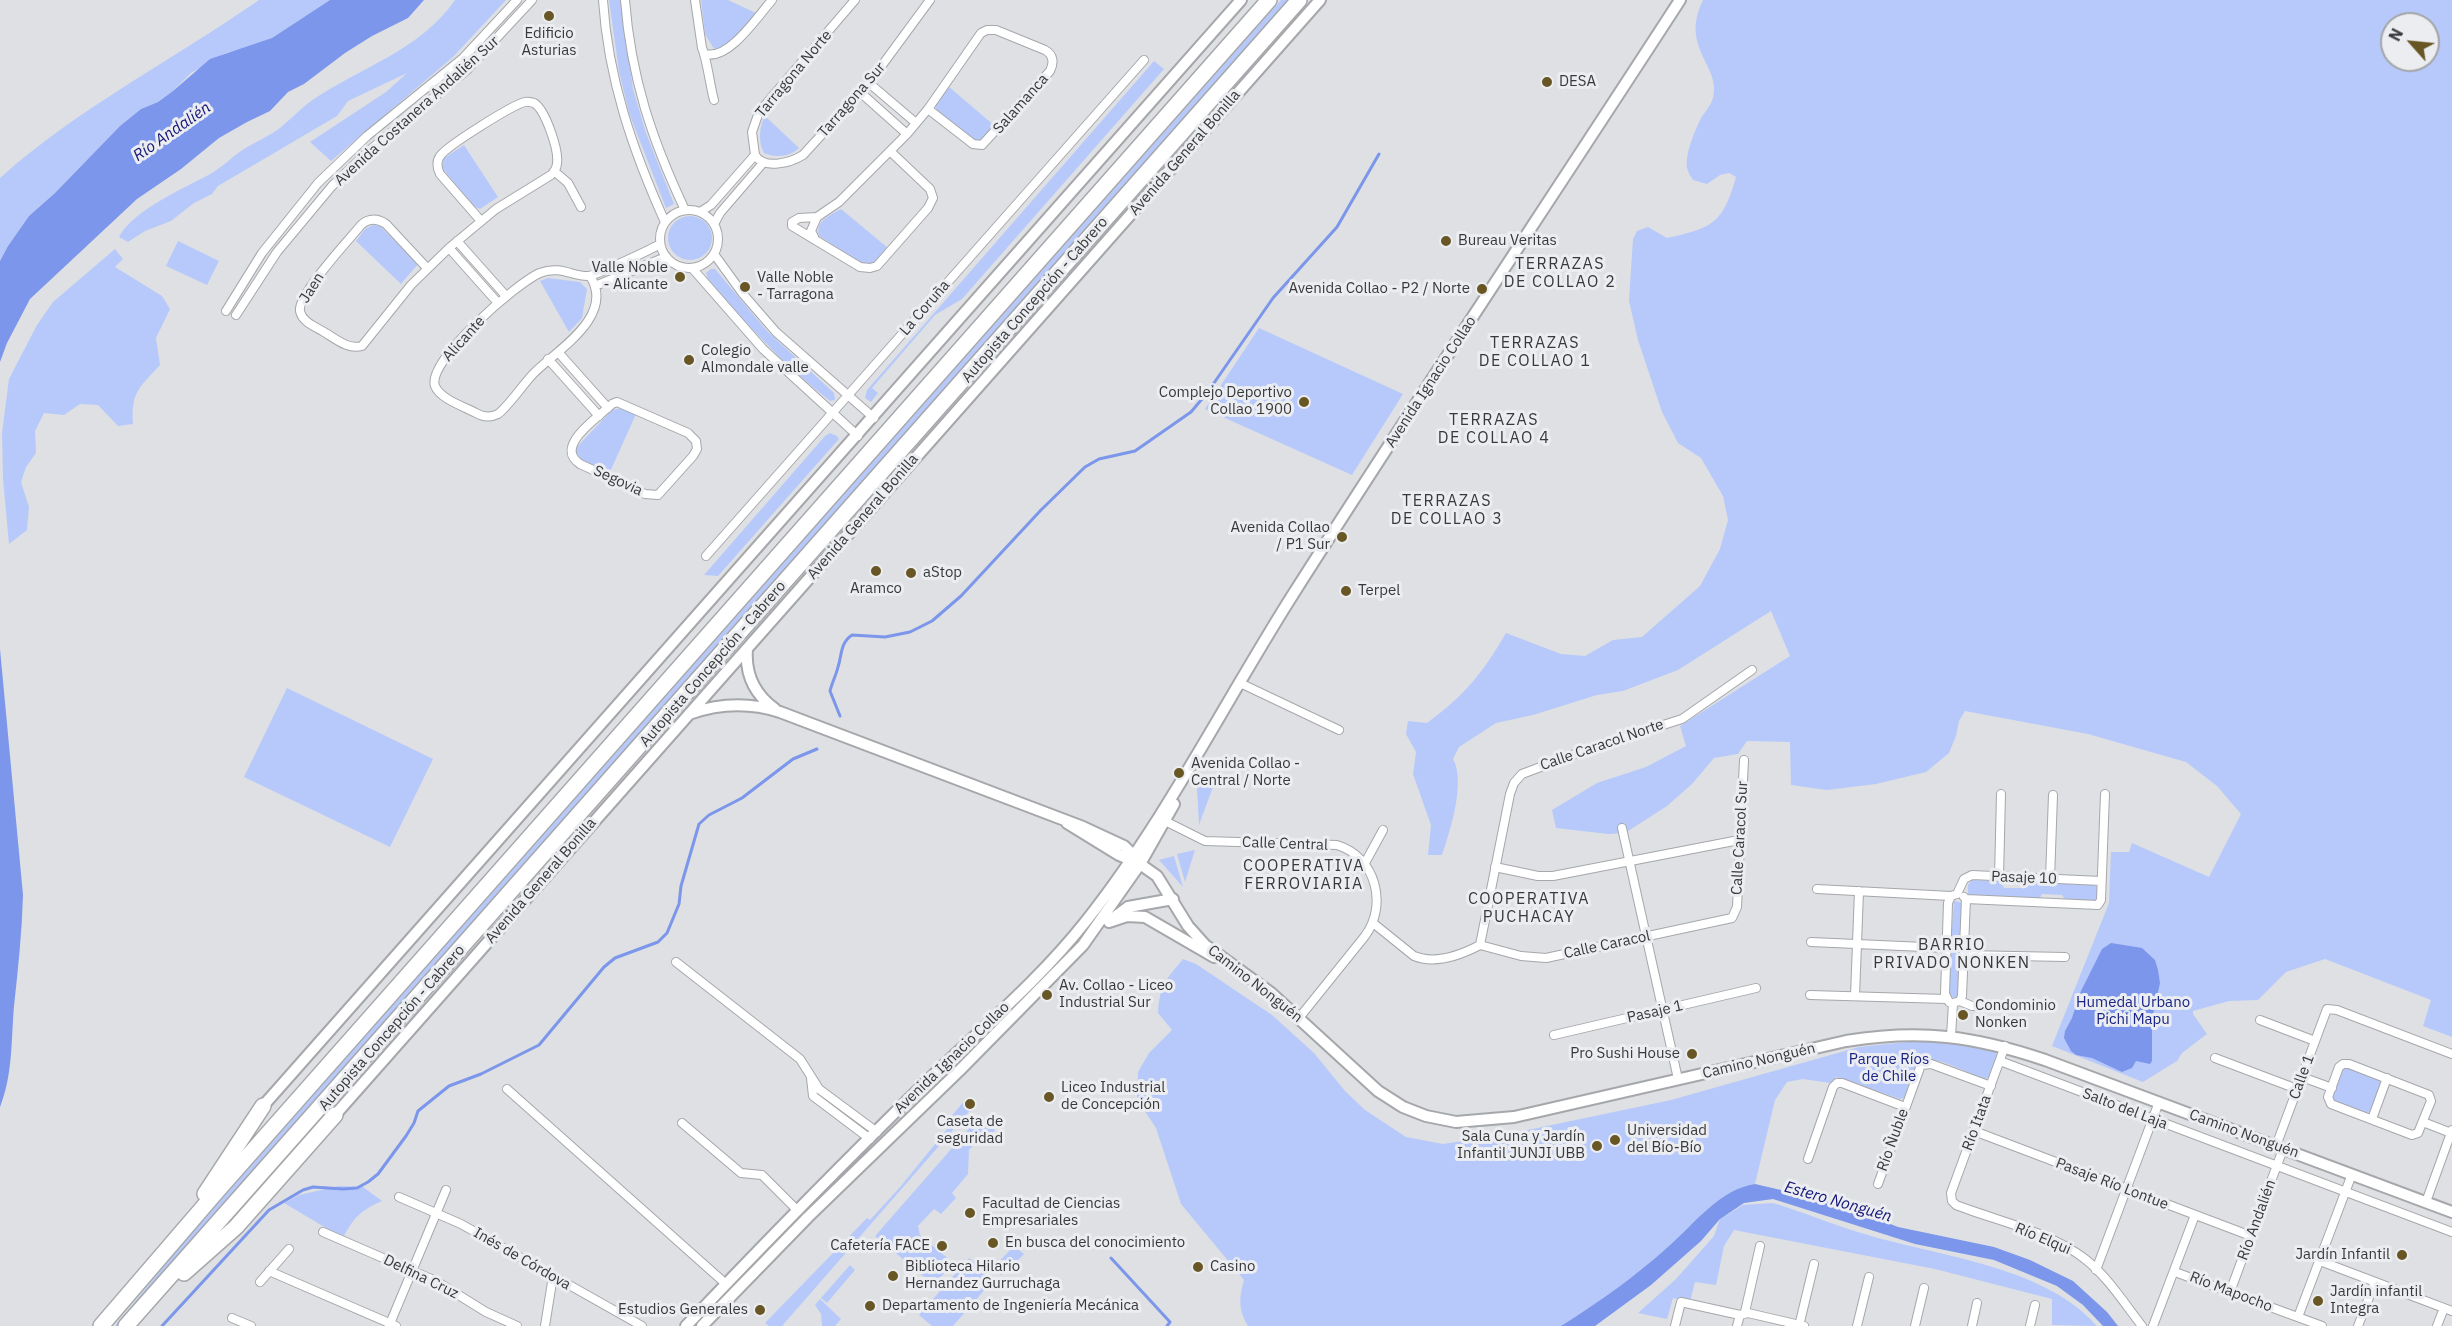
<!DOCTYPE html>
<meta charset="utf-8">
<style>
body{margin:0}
#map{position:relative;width:2452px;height:1326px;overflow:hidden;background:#dee0e3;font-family:"IBM Plex Sans",sans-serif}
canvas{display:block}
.north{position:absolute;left:2380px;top:12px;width:60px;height:60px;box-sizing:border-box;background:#ebedf1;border:2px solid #a3a5a8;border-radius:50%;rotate:297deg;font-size:16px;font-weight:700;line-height:24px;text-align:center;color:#38393a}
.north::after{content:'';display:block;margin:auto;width:21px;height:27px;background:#685624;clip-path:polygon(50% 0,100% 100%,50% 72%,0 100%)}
</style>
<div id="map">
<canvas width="2452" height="1326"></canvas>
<div class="north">N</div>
</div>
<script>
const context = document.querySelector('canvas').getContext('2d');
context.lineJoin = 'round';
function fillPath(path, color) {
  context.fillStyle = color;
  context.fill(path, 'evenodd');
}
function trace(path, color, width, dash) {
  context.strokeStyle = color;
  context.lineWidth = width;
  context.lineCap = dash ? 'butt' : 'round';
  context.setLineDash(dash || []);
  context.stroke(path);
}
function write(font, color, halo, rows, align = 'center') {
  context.font = font + ' "IBM Plex Sans",sans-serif';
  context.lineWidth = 6;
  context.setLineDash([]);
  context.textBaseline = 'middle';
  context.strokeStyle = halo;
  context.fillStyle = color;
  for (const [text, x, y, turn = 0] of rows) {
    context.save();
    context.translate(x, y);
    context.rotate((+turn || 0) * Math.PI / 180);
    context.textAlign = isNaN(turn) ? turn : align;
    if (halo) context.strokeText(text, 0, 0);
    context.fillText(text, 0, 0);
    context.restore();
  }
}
fillPath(new Path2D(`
 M259,0H330L272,38L249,48L226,53L191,73L173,91L158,102L141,109L120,126L55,193L29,216L8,246L0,261V178C78,108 173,60 259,0Z
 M455,0H506L453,57L331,161L310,142L386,92L407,73L348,101L337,116L218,186L212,194L194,203L171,221L145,231L128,242L119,237C134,209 185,188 212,173C222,167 231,158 241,151C253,143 268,137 280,128C291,119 300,109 311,101C359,68 421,50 455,0Z
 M609,0H620L633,89L646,133L674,204L666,208L629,113L619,71Z
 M701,0H728L756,13L728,45L714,49L705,34Z
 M1281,0H1290L194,1242L118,1326H115L188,1237Z
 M1703,0H2452V1037L2423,1026L2431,1000L2325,959L2286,972L2258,1000L2229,1001L2193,1011V1014L2207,1034L2182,1053L2177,1061L2143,1082L2052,1046L2109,903L2111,852H2129L2132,843L2209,877L2241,814L2217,786L2186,762L2088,734L1965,711L1959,721L1956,736L1949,753L1926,772L1876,784L1827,790L1791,785L1790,742L1747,741L1738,754L1714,758L1692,784L1667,806L1625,833L1608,834L1556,828L1552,810L1597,783L1646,767L1686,746L1680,726L1790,656L1771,611L1678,670L1623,691L1597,695L1533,715L1496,723L1459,747L1453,759C1466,782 1450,831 1442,855H1428L1431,825L1413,774L1416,752L1406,734L1408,721L1427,723C1465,695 1482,674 1506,633L1561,654L1585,656L1613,640L1642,637L1700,586L1720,549L1728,520L1723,496L1701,458L1678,443L1662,412L1638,340L1629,301L1633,239L1637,231L1648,227L1667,238C1713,228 1723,223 1736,177L1729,173L1720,175L1707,184L1693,180C1691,177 1688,172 1687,168C1685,153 1695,131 1701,118C1705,112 1711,105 1713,98C1722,66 1679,49 1703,0ZM2392,24H2428V60H2392Z
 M1154,61L1164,69L962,299L935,315L872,388L878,393L871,402L865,398L867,390Z
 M948,86L996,127L981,142H975L936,109V103Z
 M765,116L799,148C790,157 775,158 764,153C758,142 759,127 765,116Z
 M464,145L498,197L480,209L473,206L442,168L444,158Z
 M841,209L888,248L874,263L863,264L819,236C815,221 829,216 841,209Z
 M668 238a22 22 0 1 1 44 0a22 22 0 1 1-44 0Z
 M375,224L380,226L418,264L401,284L356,241L365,229Z
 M178,241L219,261L207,285L166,266Z
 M115,249L123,259L115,267L162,296L170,309L156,338L160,365C139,388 131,392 133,424L118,426L98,405L80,404L64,415L44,413L35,431L36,453L26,467L21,482L29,507L27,530L9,544L3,479L2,433L9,379L37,325L53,302Z
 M711,269H715L767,331L834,393L835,400L830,401C784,365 745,323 708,279L706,273Z
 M548,278L580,282L587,289L582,318L569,332L540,281Z
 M1259,328L1403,394L1352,475L1205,409Z
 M622,408L636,414L609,474C595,467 580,464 575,449L612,410Z
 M830,433L837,436L839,439L718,576L704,575L825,436Z
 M287,688L433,759L390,847L244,777Z
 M1200,784H1214L1199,825L1197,789Z
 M1195,850L1185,882L1177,854Z
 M1174,856L1183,887L1159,860Z
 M1972,880L2000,881L2004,888H2022L2026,882L2094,885L2098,888V899L2095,902L2066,901L2062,895L2042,894L2039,900L1973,897L1968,894V885Z
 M1954,901L1963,903L1959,994L1958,997H1949L1947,994Z
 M1183,959L1196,964L1272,1015L1314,1053L1345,1091L1365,1110L1406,1137L1443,1144L1504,1135L1671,1100L1859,1047L1917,1041L1959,1043L1995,1052L1997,1055L1989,1077L1986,1079C1971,1075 1930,1052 1919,1062C1911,1070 1908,1088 1904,1098L1900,1099L1836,1077L1830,1083L1803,1079L1787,1082L1775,1100L1755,1184C1720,1189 1695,1223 1670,1245C1636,1276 1599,1302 1561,1326H1248C1238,1309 1239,1298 1244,1280L1181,1204L1156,1128L1137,1099L1138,1072L1149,1053L1172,1030L1158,1013C1160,984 1165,981 1183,959Z
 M2347,1066L2378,1078L2381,1083L2371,1111L2366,1114L2334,1102L2331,1095L2342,1069Z
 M965,1100L973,1107L782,1326H769L765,1323L867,1218L870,1220L901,1186L952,1123L949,1119Z
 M981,1115L995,1130L990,1137L984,1133L969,1150L968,1174L952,1193L956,1198L941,1214L934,1209L918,1226L920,1235L953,1263L934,1285L875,1236Z
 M339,1186L363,1187L382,1201C360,1211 354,1217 343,1238L284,1203L299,1195Z
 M1773,1203C1803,1212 1831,1224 1861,1233C1935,1256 2044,1265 2097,1326L2052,1325V1299L1935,1269L1734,1230L1724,1246L1716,1285L1695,1282L1690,1302L1673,1298L1667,1319L1638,1313L1676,1279L1714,1236L1720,1219L1743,1205Z
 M1014,1246L1024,1254L1007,1272L1001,1275L993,1268Z
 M969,1258L994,1279L953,1326H932L919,1315Z
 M850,1265L855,1270L827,1303L821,1298Z
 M820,1299L841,1319L835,1326H822L821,1314L815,1305Z`), '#b7c9fb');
fillPath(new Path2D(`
 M330,0H424L408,18L372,36L345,53L304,84L288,92L270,111L247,122L219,138L181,169L137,199L30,299L7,343L0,362V261L8,246L29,216L55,193L120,126L141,109L158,102L173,91L210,59L272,38Z
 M0,649L23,895C22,932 18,969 14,1006C11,1041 13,1074 0,1107Z
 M2111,943L2142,948L2155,960L2158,970L2160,983L2152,1019V1061L2150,1064L2136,1061L2132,1068L2122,1072L2092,1058L2076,1055L2071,1051L2064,1038L2065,1031L2072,1018L2080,993L2102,949Z
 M1755,1184L1837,1203L1898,1227L1994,1247L2030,1260L2073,1281L2107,1312L2118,1326H2103L2083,1305L2057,1286L1994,1260L1915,1244L1773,1199L1744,1203L1720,1219L1701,1241L1651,1285L1595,1326H1561C1599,1302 1636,1276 1670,1245C1695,1223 1720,1189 1755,1184Z`), '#7b96ea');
trace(new Path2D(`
 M840,716L830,691C832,683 836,675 838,667C842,655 840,643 852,635L885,637L910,632L932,621L961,596L1041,510L1085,467L1099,459L1135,451L1191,412L1207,393L1273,298L1337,227L1379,154
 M1111,1258L1170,1322L1167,1326
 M162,1326L269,1210L303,1190L313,1187L343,1189L357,1188L368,1182L378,1174L406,1136L414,1123L418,1111L449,1086L481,1074L539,1045L604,967L615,958L658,942L667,933L679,904L681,886L699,824L709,815L742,798L793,759L817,749`), '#7b96ea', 3);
const street = new Path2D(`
 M603,0C608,79 633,151 665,222
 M625,0C631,78 652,140 685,210
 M695,0L702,48C707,59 710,86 714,100
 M706,54C729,60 758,16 772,0
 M869,83L916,123
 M861,93L907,134
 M755,155C764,170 790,163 803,155L869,83L930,0
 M755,155L752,132L759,112L855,0
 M554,171L568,183L581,207
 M660 239a29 29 0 1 1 58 0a29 29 0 1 1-58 0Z
 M700,212L711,205L755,155
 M817,217L799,218L792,222V226L860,267L870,268L877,266L928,208L933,198L930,189L891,152
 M714,224L720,213L763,163
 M814,237L811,231L817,217L839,202L907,134L928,109L981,33L987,30H996L1045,50C1054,55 1054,63 1050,71L982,145L973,144L928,109
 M457,241L506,296
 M449,248L498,303
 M714,254L743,294L776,332L874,418
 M427,268L386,224C377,218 369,218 361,225C349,240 297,295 300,311C302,322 316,327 324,332C336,339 348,350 362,346L411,285L449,248L496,209L551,175C554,172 557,168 557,163C559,150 545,109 534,103C530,102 529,101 525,102C512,105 447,146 440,156C436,162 437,168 440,174L481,221
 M692,268L763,349L858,436
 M590,276C616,316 557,350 534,373C524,383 508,407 498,414C490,418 483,417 476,413C465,407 440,399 435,386C426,361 518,282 540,273C561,265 573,277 589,276C596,275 652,249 660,244
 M595,286L666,257
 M226,311L262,253L318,183L367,136L463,58L517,0
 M236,315L277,252L332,186L371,149L466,71L532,0
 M558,352L608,408
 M548,359L599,416
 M617,402L688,433L696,441L697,449L693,456L658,495L645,494L580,464C553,446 599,417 612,404Z
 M706,556L1144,60
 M1240,683L1339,730
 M1165,821L1205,841L1337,845C1376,857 1388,905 1365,936L1299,1018
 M1622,828L1678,1079
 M1365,863L1383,830
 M1495,867L1538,876H1553L1739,840
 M1999,877L2001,794
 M2050,879L2053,795
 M1817,889L1951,896
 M1957,894L1964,879L1972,875L2101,881
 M1966,899L2098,905L2101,900L2105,794
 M1373,923L1414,956C1436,965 1461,955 1480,945L1510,794L1514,783L1522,774L1591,748L1682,719L1752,670
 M1811,942L1947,948
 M1480,945L1521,956L1546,958L1732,918L1737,907L1744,760
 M1964,955L2065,957
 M676,962L800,1059L819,1089L877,1132
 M1810,995L1946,999
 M1855,996L1859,891
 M1960,1001L1972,1006H2043
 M1949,1002L1945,994L1948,903L1951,896L1954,895
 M1953,1003L1960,1001L1962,996L1966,899L1964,897
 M2260,1020L2315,1041
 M1554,1035L1756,988
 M1951,1036L1953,1003
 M2005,1046L1951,1193L1952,1201L1956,1205C1997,1221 2051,1232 2085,1259C2108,1277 2124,1303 2142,1326
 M2215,1058L2297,1089
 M2000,1061L2452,1232
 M2343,1064H2349L2429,1095L2431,1101L2418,1133L2412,1135L2331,1104L2328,1097L2339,1067Z
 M2302,1077L2332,1088
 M811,1078L813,1096L870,1139
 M507,1089L726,1284
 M2372,1119L2387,1078
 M2423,1122L2451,1133
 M682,1123L741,1173L762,1175L798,1211
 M1974,1131L2251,1236
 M2276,1146L2327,1009L2337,1010L2452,1054
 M1808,1159L1833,1087L1837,1083H1842L1905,1107
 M1878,1184L1921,1065L1931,1064L1991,1086
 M399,1197L461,1224L642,1326
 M2426,1202L2452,1130
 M323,1232L436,1281L486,1312L517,1326
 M2320,1261L2452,1311
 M2096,1270L2159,1102
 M269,1271L396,1326
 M2175,1272L2322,1326
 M260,1282L289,1249
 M2230,1292L2283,1149
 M1745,1312L1760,1246
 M2298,1317L2352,1174
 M232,1318L251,1326
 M389,1326L446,1190
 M545,1326L553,1276
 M1675,1326L1681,1302L1740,1315L1748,1313L1804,1326
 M1737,1326L1740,1315
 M1799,1326L1814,1264
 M1857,1326L1869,1277
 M1915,1326L1924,1288
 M1972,1326L1977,1303
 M2030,1326L2035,1305
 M2153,1326L2195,1215
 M2358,1326L2375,1282
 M2437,1326L2444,1308`);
const secondary = new Path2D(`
 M747,649C745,674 754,694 775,709
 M689,714C720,703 749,702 780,712L1083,827L1124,846L1138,860
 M1067,823L1119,855L1140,864L1157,876L1188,926L1205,945L1271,993L1378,1091L1403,1107L1426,1116L1456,1122L1514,1117L1846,1041C1921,1029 1974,1036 2045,1060L2452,1212
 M1112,919L1128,907L1173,899
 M1109,922L1127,916L1145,917L1214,957
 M263,1106L1241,0
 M335,1115L1320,0
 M686,1326C763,1245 841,1165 921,1087C976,1033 1038,982 1086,921C1166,820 1223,705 1292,596C1419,396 1551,199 1680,0
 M702,1326L808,1217L959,1071L1083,945L1140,864L1174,804`);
const highway = new Path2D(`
 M205,1194L263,1106
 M184,1273L236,1227L335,1115
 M101,1326L218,1190L1269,0
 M126,1326L1299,0`);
trace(street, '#a5a7aa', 10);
trace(secondary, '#a5a7aa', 14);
trace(highway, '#a5a7aa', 18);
trace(street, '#fff', 8);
trace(secondary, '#fff', 10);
trace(highway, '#fff', 15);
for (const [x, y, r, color] of [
 [549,16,6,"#685624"],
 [1547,82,6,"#685624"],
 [1446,241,6,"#685624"],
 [680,277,6,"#685624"],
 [745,287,6,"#685624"],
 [1482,289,6,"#685624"],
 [689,360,6,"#685624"],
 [1304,402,6,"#685624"],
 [1342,537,6,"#685624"],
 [876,571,6,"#685624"],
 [911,573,6,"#685624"],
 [1346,591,6,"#685624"],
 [1179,773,6,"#685624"],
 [1047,995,6,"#685624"],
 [1963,1015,6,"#685624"],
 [1692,1054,6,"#685624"],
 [1049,1097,6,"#685624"],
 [970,1104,6,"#685624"],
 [1615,1140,6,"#685624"],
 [1597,1146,6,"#685624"],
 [970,1213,6,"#685624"],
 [993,1243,6,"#685624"],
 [942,1246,6,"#685624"],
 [2402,1255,6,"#685624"],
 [1198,1267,6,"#685624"],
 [893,1276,6,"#685624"],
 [2318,1301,6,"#685624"],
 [870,1306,6,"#685624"],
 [760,1310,6,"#685624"]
]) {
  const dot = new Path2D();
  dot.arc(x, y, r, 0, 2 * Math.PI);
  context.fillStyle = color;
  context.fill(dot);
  trace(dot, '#ebedf1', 2);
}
write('15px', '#38393a', '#ebedf1', [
 ["Edificio",549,34,"center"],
 ["Asturias",549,51,"center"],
 ["DESA",1559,82],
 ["Bureau Veritas",1458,241],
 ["Valle Noble",668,268,"right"],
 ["- Alicante",668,285,"right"],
 ["Valle Noble",757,278],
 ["- Tarragona",757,295],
 ["Avenida Collao - P2 / Norte",1470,289,"right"],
 ["Colegio",701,351],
 ["Almondale valle",701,368],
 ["Complejo Deportivo",1292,393,"right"],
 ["Collao 1900",1292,410,"right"],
 ["Avenida Collao",1330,528,"right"],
 ["/ P1 Sur",1330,545,"right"],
 ["aStop",923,573],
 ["Aramco",876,589,"center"],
 ["Terpel",1358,591],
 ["Avenida Collao -",1191,764],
 ["Central / Norte",1191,781],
 ["Av. Collao - Liceo",1059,986],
 ["Industrial Sur",1059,1003],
 ["Condominio",1975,1006],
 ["Nonken",1975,1023],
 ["Pro Sushi House",1680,1054,"right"],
 ["Liceo Industrial",1061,1088],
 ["de Concepción",1061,1105],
 ["Caseta de",970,1122,"center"],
 ["seguridad",970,1139,"center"],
 ["Universidad",1627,1131],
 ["del Bío-Bío",1627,1148],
 ["Sala Cuna y Jardín",1585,1137,"right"],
 ["Infantil JUNJI UBB",1585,1154,"right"],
 ["Facultad de Ciencias",982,1204],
 ["Empresariales",982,1221],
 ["En busca del conocimiento",1005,1243],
 ["Cafetería FACE",930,1246,"right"],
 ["Jardín Infantil",2390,1255,"right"],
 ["Biblioteca Hilario",905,1267],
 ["Hernandez Gurruchaga",905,1284],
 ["Casino",1210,1267],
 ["Jardín infantil",2330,1292],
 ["Integra",2330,1309],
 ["Departamento de Ingeniería Mecánica",882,1306],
 ["Estudios Generales",748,1310,"right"]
], 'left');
write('15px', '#38393a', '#ebedf1', [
 ["Tarragona Norte",794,74,-50],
 ["Tarragona Sur",852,100,-49],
 ["Salamanca",1021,104,-48],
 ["Avenida Costanera Andalién Sur",417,111,-42],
 ["Avenida General Bonilla",1185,153,-49],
 ["Jaen",312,288,-58],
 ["Autopista Concepción - Cabrero",1035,300,-49],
 ["La Coruña",925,308,-49],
 ["Alicante",464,339,-48],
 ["Avenida Ignacio Collao",1431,382,-57],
 ["Segovia",618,481,25],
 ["Avenida General Bonilla",863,517,-49],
 ["Autopista Concepción - Cabrero",713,664,-49],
 ["Calle Caracol Norte",1602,745,-19],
 ["Calle Caracol Sur",1740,838,-87],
 ["Calle Central",1285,844,2],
 ["Pasaje 10",2024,878,2],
 ["Avenida General Bonilla",541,881,-49],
 ["Calle Caracol",1607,945,-12],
 ["Camino Nonguén",1255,984,38],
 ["Pasaje 1",1655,1012,-13],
 ["Autopista Concepción - Cabrero",392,1028,-49],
 ["Avenida Ignacio Collao",952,1058,-44],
 ["Camino Nonguén",1759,1061,-13],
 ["Calle 1",2302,1077,-70],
 ["Salto del Laja",2125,1109,21],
 ["Río Itata",1977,1123,-70],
 ["Camino Nonguén",2244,1134,20],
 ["Río Ñuble",1893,1140,-70],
 ["Pasaje Río Lontue",2112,1184,21],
 ["Río Andalién",2257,1220,-70],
 ["Río Elqui",2043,1239,23],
 ["Inés de Córdova",522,1259,30],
 ["Delfina Cruz",421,1277,26],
 ["Río Mapocho",2231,1292,21]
]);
write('15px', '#192484', '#ebedf1', [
 ["Humedal Urbano",2133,1003],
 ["Pichi Mapu",2133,1020],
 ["Parque Ríos",1889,1060],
 ["de Chile",1889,1077]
]);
write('italic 16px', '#111375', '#ebedf1', [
 ["Río Andalién",172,132,-35],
 ["Estero Nonguén",1838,1202,16]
]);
context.letterSpacing = '1.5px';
write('16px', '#38393a', '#ebedf1', [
 ["TERRAZAS",1560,264],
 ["DE COLLAO 2",1560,282],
 ["TERRAZAS",1535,343],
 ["DE COLLAO 1",1535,361],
 ["TERRAZAS",1494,420],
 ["DE COLLAO 4",1494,438],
 ["TERRAZAS",1447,501],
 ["DE COLLAO 3",1447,519],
 ["COOPERATIVA",1304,866],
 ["FERROVIARIA",1304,884],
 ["COOPERATIVA",1529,899],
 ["PUCHACAY",1529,917],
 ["BARRIO",1952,945],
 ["PRIVADO NONKEN",1952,963]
]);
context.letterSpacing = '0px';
</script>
